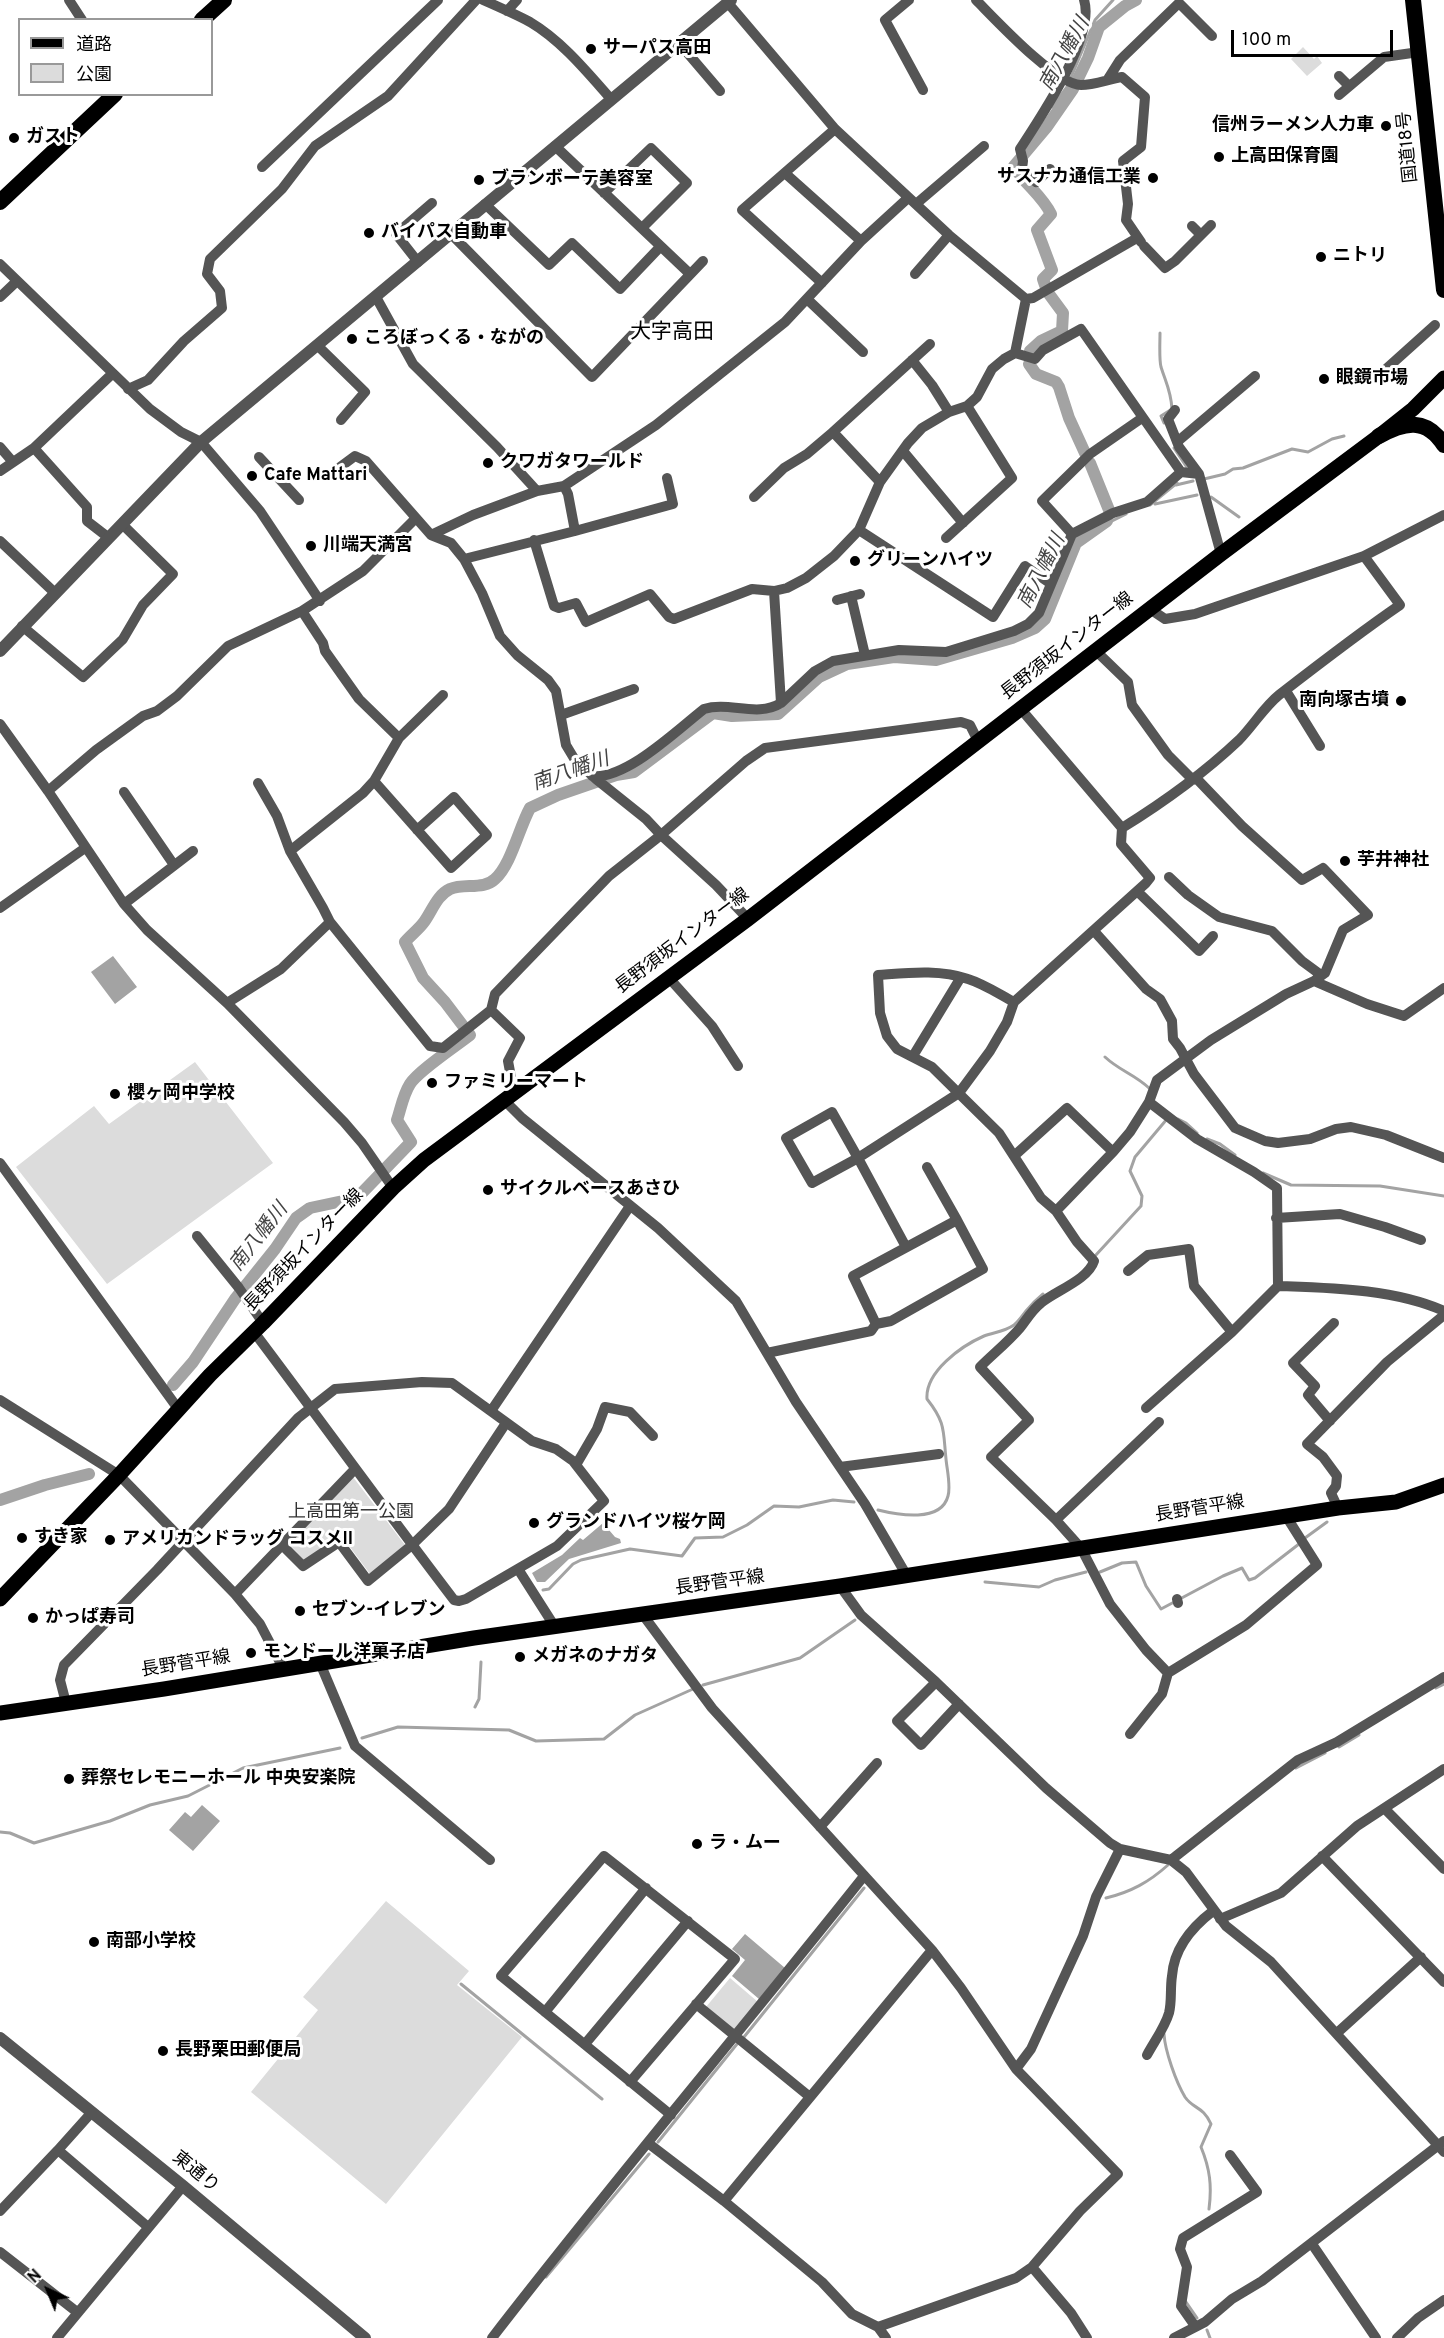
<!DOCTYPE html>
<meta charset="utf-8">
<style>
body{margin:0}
#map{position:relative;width:1444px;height:2338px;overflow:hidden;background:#fff;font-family:Overpass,"Noto Sans JP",sans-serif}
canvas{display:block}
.legend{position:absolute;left:18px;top:18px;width:195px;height:78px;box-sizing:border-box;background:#fff;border:2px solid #999;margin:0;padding:8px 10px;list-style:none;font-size:18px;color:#000}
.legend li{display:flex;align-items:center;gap:12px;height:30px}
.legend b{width:30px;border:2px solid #999}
.north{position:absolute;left:18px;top:2260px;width:60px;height:60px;-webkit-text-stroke:4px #fff;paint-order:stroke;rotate:316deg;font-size:16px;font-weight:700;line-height:24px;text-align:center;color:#000}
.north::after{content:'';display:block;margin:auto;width:21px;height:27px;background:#000;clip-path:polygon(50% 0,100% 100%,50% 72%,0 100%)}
.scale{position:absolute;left:1231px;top:30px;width:162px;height:27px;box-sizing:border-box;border:3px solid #000;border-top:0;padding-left:8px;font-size:18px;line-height:21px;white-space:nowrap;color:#000;-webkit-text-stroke:4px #fff;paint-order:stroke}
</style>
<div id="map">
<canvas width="1444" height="2338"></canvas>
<ul class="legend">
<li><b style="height:8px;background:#000"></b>道路</li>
<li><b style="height:16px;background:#dcdcdc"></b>公園</li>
</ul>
<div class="north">N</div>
<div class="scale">100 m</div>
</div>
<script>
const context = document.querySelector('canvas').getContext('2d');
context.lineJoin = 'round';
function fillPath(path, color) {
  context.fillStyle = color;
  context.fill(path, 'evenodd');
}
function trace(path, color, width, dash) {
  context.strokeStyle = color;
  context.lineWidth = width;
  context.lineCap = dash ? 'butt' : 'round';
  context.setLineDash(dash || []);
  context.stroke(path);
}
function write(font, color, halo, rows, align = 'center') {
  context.font = font + ' Overpass,"Noto Sans JP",sans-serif';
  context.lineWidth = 6;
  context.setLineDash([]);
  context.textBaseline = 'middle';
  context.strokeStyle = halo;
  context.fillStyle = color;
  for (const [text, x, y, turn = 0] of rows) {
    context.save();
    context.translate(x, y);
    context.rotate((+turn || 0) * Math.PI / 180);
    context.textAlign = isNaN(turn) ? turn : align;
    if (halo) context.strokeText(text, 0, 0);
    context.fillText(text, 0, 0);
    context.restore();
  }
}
fillPath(new Path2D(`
 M1303,47L1314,59L1317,56L1322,63L1307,76L1291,59Z
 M195,1062L273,1163L107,1284L16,1167L94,1106L109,1124Z
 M353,1477L405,1545L370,1574L341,1535L304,1560L288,1543Z
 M386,1901L469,1971L457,1985L522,2037L386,2204L251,2092L318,2010L303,1997Z
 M730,1978L758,2002L734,2030L706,2007Z`), '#dcdcdc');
fillPath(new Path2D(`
 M113,956L137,987L115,1004L91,972Z
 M603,1523L615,1537L620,1539L621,1543L569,1559L545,1582H537L532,1573L562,1555L580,1538L583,1540Z
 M202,1805L220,1821L193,1851L169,1830L185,1812L191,1817Z
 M745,1934L785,1968L759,1999L732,1976L745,1960L732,1949Z`), '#a3a3a3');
trace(new Path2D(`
 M1052,107L1067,87L1095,20L1113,0
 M1160,333C1160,342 1159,359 1161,367C1166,383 1171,391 1172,409L1161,416L1164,423
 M1174,448L1188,469
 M1204,479L1225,474L1233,469L1243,468L1292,449L1308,452L1332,439L1344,436
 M1176,485L1193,481
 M1211,497L1239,517
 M1155,504L1197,495
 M1150,505L1177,483
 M1104,525L1126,514
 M1105,1057C1120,1071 1134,1074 1149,1088
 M1178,1119L1186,1123L1197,1133
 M1207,1139L1220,1144L1235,1155
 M1263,1173L1291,1185L1380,1186L1444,1196
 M1095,1256L1141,1206L1142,1196L1130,1171L1135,1157L1167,1119
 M878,1510C898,1515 941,1523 948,1496C951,1486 947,1470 946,1459C943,1431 946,1423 927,1399C925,1372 961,1346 984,1336C994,1332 1004,1332 1014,1325C1019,1321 1022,1316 1026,1311C1031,1305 1037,1299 1043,1294
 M1305,1538L1327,1522
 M1100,1572L1122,1563L1136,1562L1146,1586L1161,1609L1223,1576L1242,1568L1249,1580L1255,1578L1299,1544
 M985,1582L1039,1587L1055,1580L1086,1572
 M543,1590L549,1589L573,1564L581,1560L630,1549L682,1556L695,1538L723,1537L747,1525L774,1506L799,1507L833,1500L854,1502
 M703,1685L800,1658L855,1620
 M1436,1688L1444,1684
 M475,1707L479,1699L481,1662
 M362,1738L398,1727L509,1730L536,1741L604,1739L635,1715L693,1689
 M1339,1747L1359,1735
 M1296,1768L1325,1753
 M0,1832L10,1833L34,1843L110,1821L150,1805L188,1796L243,1768L340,1748
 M1106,1898C1131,1892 1149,1882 1168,1865
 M461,1984L602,2099
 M1164,2034C1165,2051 1176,2082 1185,2097C1193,2109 1203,2106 1211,2124L1201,2147C1210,2169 1212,2186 1209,2209
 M744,2037L864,1888
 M658,2142L737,2044
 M546,2277L649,2154
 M1186,2302L1197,2318
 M1207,2330L1210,2338`), '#a3a3a3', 3);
trace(new Path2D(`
 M1045,285L1043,279L1052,270L1037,230L1051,214C1042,195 1024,184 1014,166L1046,128L1073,89L1088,58L1099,27L1125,6L1136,0
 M1030,351L1041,341L1062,331L1063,313L1049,294
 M1029,364L1036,374L1056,382L1059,387L1069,418L1085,453
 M1090,463L1109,510
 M173,1385L193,1362L235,1299L275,1249L296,1218L310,1208L357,1198L411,1142L397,1120C401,1108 403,1095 410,1084C418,1071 456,1046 470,1035L445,1002L423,978L405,942C411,935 419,929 424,922C432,911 437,895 450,889C464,883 484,890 495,879C511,865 519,828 530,808L558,795L616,775L634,772L713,713L732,716L778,714L819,677L847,664L894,657L936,660L1012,638L1035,628L1045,619L1076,543L1107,521
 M0,1500L45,1485L89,1474`), '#a3a3a3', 12);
trace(new Path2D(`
 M69,0L82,20
 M483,0C499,7 515,14 530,22C562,41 587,72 611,99
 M909,0L885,20L923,90
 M976,0C995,19 1056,85 1081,85C1094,85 1109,79 1122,77L1145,97L1141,147L1123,161L1128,204L1126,220L1141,242
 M728,3L835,129L949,235L1026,299L1033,298L1137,238
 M507,11L517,0
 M679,43L720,91
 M1339,76L1349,86
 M1108,79L1120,60L1179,3L1212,36
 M1339,95L1384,57L1419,52
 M555,146L690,274
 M262,167L438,0
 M1050,169L1036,182L1022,169L1023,161L1020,149C1040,118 1096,36 1084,0
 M786,174L861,241
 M604,193L651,148L687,183L642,228
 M485,204L549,265L572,243L620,289L660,247
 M916,204L984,146
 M1192,226L1201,235
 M451,234L592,377L703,261
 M1144,246L1165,268L1175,261L1211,225
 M418,262L396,234L432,203
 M0,264L150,409L181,432L201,442L260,511L320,601
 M915,274L949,235
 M822,283L742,210L835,129
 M0,297L17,281
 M376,297L413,364L497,447L537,491L564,486L656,425L785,322L861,241L908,198
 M807,299L863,352
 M1026,299L1015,353L1035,359L1043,350L1081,329L1181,472L1199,474
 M318,346L365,392L341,420
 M912,360L932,385L949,412
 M1376,378L1435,325
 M128,389L148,380L184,341L222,308L220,291L207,274L210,259L282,189L315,146L388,96L476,0
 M1175,410L1168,419L1179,447L1199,474L1221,554
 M833,432L880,482
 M1177,442L1255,376
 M0,447L12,461
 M34,448L87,507V521L109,538
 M903,451L963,523
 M259,457L299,500
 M0,471L34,448L112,374
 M332,473L355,456L366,461L431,535L451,543L464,559L482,593L500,636L517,655L548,680L556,691L566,745L575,760L596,779L646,819L661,835L716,885L748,919
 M754,497L784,468L807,454L833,432L930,344
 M859,530L993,617L1025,566L1051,584
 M575,531L673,504L667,478
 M1072,534L1042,501L1090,454L1142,418
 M431,535L473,515L537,491
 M946,538L1012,478L967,406
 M534,540L554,606L559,608L576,603L586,622L650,594L669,617L674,619L752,589L774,591L787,588L806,578L834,556L859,530L880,482L908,443L922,428L949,412L967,406L977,397L992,369L1004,359L1015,353
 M0,541L55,593
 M464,559L575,531L568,494L564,486
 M851,596L865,655
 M837,600L860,594
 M1150,609L1165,619L1195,614L1364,556L1444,515
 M22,626L83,677L123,639L143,605L173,574L122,524
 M1096,651L1128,682L1132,705L1168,755L1193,780
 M1286,691L1320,746
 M781,703L815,671L833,661L899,650L946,652L1014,631L1028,624L1039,613L1072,534L1113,513L1147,502L1181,472
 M1020,708L1122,828
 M561,715L634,689
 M0,724L48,791L124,904L147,930L227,1003L344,1122L362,1143L393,1188
 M399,738L443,695
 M592,776C626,780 677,730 704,709C729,701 757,718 781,703L774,591
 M374,781L451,868L487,835L454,797L417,830
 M258,783L277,816L290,851L323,908L330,922L430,1046L443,1048L491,1010L520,1038L508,1061L514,1093
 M48,791L96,750L143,716L157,711L177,696L228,646L302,611L363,571L415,519
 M124,792L174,865
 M290,851L363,793L374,781L399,738L359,699L325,651L323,643L302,611
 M1169,877L1188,895L1219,917L1272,931L1302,961L1321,975
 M1138,892L1199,951L1213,936
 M124,904L193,851
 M0,908L85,848
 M1094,931L1146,989L1160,999L1172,1021L1173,1039L1180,1048L1194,1074L1235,1128L1265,1141L1278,1143L1310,1139L1336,1129L1351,1127L1386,1135L1444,1158
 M669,978L712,1026L738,1066
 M1314,981L1367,1004L1404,1016L1444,988
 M1014,1002C999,994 984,984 968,979C939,969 907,973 878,975L880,1013L887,1036L897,1049L932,1067L999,1133L1041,1198L1056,1211L1077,1242L1094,1261C1088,1280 1055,1291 1041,1303C1032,1310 1027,1319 1020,1328C1008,1342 993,1354 980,1367L1029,1420L991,1457L1056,1520L1081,1548L1110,1604L1146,1650L1168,1673
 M227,1003L281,969L330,922
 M491,1010L495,994L609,876L661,835L746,761L765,748L961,722L970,725L978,741
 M913,1056L961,977
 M504,1100L522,1118L658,1228L736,1301L796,1402L865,1504L907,1576
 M1149,1102L1197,1139L1254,1172L1277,1188L1278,1286C1333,1288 1394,1289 1444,1311
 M832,1112L858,1158L812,1183L786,1138Z
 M1014,1156L1067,1108L1113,1152
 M0,1163L179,1410
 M927,1167L957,1220
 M1056,1211L1113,1152L1130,1132L1149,1102L1157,1080L1211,1040L1286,994L1314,981L1325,973L1343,930L1368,915L1323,868L1302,880L1242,826L1196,778
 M1276,1218L1340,1214L1385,1227L1421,1240
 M197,1236L239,1288L263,1323
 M906,1247L858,1158L959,1093L990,1051L1007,1022L1014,1002L1146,883L1150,878L1121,844L1122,828C1164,802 1203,774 1239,740C1253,726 1264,707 1279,695C1319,664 1359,633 1400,605L1364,556
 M1128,1271L1148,1255L1189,1249L1194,1286L1232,1332
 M767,1353L871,1331L876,1324L853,1276L957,1220L983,1269L891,1321L876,1324
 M0,1400L119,1475L235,1594L260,1624L283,1668
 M1146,1408L1232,1332L1278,1286
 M491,1411L630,1206
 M1330,1421L1308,1395L1315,1386L1293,1363L1334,1323
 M576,1465L597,1429L605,1407L630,1412L653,1436
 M840,1467L939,1454
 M1338,1508L1331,1493L1336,1486L1337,1476L1323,1457L1307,1444L1387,1362L1444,1315
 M1056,1520L1159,1422
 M282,1545L303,1566L339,1542L368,1581L412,1545L449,1509L506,1423
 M518,1569L555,1627
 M840,1586L861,1615L936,1682L1046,1788L1110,1843L1120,1849L1171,1860L1186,1872L1226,1926L1271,1962L1444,2152
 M235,1594L355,1469
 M1177,1599L1178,1603
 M643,1615L712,1708L932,1950L961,1988L1016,2069L1118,2174L1080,2211L1032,2267L1016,2278L878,2327
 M320,1663L355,1746L490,1860
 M936,1682L897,1721L921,1745L959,1704
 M66,1703L60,1680L64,1665L157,1570L298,1418L335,1389L422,1382L452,1383L532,1441L556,1449L573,1461L604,1501L557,1546L466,1599L459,1601L454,1600C386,1511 321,1421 254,1332
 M1130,1734L1162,1694L1168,1673L1246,1625L1317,1565L1286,1516
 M1385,1809L1444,1869
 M820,1827L877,1763
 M1322,1856L1444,1982
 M1171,1860L1298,1760L1337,1742L1444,1677
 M1220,1919L1281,1893L1357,1826L1444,1769
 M696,2004L810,2097
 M545,2012L646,1888
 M1337,2033L1421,1957
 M585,2044L688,1921
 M1147,2055C1154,2042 1165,2027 1169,2013C1172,2001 1170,1989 1172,1976C1174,1948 1192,1927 1213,1911
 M1016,2069L1031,2049L1083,1936L1096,1897L1120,1849
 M630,2082L735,1959L604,1856L501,1976L671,2115
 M648,2143L724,2201L822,2282L852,2314L878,2327L886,2338
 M58,2150L92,2112
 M724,2201L932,1950
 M0,2211L58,2150L148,2227
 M1312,2244L1376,2338
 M0,2252L77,2312
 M1032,2267L1071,2313L1087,2338
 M1195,2326L1181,2306L1187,2267L1180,2249L1183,2238L1257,2192L1230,2155
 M57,2338L183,2186
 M492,2338C613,2181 741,2031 864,1876
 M1174,2338L1205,2322L1232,2299L1262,2281L1444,2141
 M1397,2338L1418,2318L1444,2300`), '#555', 10);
trace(new Path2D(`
 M0,651L201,442L731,0
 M0,2038L183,2186L365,2338`), '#555', 12);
trace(new Path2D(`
 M0,1599L119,1475L210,1375L263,1323L393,1188L424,1160L748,919L1221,554L1379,436L1413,409L1444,378
 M0,1713L164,1689L474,1638L840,1586L1338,1508L1396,1502L1444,1485`), '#000', 15);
trace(new Path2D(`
 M1413,0L1444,290
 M202,20L224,0
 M0,202L115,94
 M1379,436C1404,422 1426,417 1444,445`), '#000', 16);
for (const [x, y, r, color] of [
 [591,49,6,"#000"],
 [1386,126,6,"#000"],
 [14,138,6,"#000"],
 [1219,157,6,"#000"],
 [1153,178,6,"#000"],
 [479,180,6,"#000"],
 [369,233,6,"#000"],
 [1321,257,6,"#000"],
 [352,339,6,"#000"],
 [1324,379,6,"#000"],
 [488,463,6,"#000"],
 [252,476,6,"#000"],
 [311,546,6,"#000"],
 [855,561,6,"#000"],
 [1401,701,6,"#000"],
 [1345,861,6,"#000"],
 [432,1083,6,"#000"],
 [115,1094,6,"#000"],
 [488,1190,6,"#000"],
 [534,1523,6,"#000"],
 [22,1538,6,"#000"],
 [110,1540,6,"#000"],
 [300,1611,6,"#000"],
 [33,1618,6,"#000"],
 [251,1653,6,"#000"],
 [520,1657,6,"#000"],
 [69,1779,6,"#000"],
 [697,1844,6,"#000"],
 [94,1942,6,"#000"],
 [163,2051,6,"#000"]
]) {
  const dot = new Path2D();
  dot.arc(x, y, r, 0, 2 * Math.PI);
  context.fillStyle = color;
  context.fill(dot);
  trace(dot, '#fff', 2);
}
write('bold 18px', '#000', '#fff', [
 ["サーパス高田",603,49],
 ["信州ラーメン人力車",1374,126,"right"],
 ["ガスト",26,138],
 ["上高田保育園",1231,157],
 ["サスナカ通信工業",1141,178,"right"],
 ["ブランボーテ美容室",491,180],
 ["バイパス自動車",381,233],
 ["ニトリ",1333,257],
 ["ころぼっくる・ながの",364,339],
 ["眼鏡市場",1336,379],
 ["クワガタワールド",500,463],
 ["Cafe Mattari",264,476],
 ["川端天満宮",323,546],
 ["グリーンハイツ",867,561],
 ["南向塚古墳",1389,701,"right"],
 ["芋井神社",1357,861],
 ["ファミリーマート",444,1083],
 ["櫻ヶ岡中学校",127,1094],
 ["サイクルベースあさひ",500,1190],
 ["グランドハイツ桜ケ岡",546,1523],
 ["すき家",34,1538],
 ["アメリカンドラッグ コスメII",122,1540],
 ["セブン-イレブン",312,1611],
 ["かっぱ寿司",45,1618],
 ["モンドール洋菓子店",263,1653],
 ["メガネのナガタ",532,1657],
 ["葬祭セレモニーホール 中央安楽院",81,1779],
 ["ラ・ムー",709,1844],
 ["南部小学校",106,1942],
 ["長野栗田郵便局",175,2051]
], 'left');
write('18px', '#000', '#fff', [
 ["国道18号",1409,147,-96],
 ["長野須坂インター線",1068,647,-38],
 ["長野須坂インター線",683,942,-37],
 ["長野須坂インター線",305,1251,-46],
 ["長野菅平線",1200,1510,-9],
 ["長野菅平線",720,1584,-8],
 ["長野菅平線",186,1665,-9],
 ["東通り",195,2173,39]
]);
write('18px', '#333', '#fff', [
 ["上高田第一公園",351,1513]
]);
write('italic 20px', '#444', '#fff', [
 ["南八幡川",1066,55,-61],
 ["南八幡川",1043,572,-63],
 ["南八幡川",571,773,-19],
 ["南八幡川",260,1238,-52]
]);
write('21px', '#000', '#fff', [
 ["大字高田",672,334]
]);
</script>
